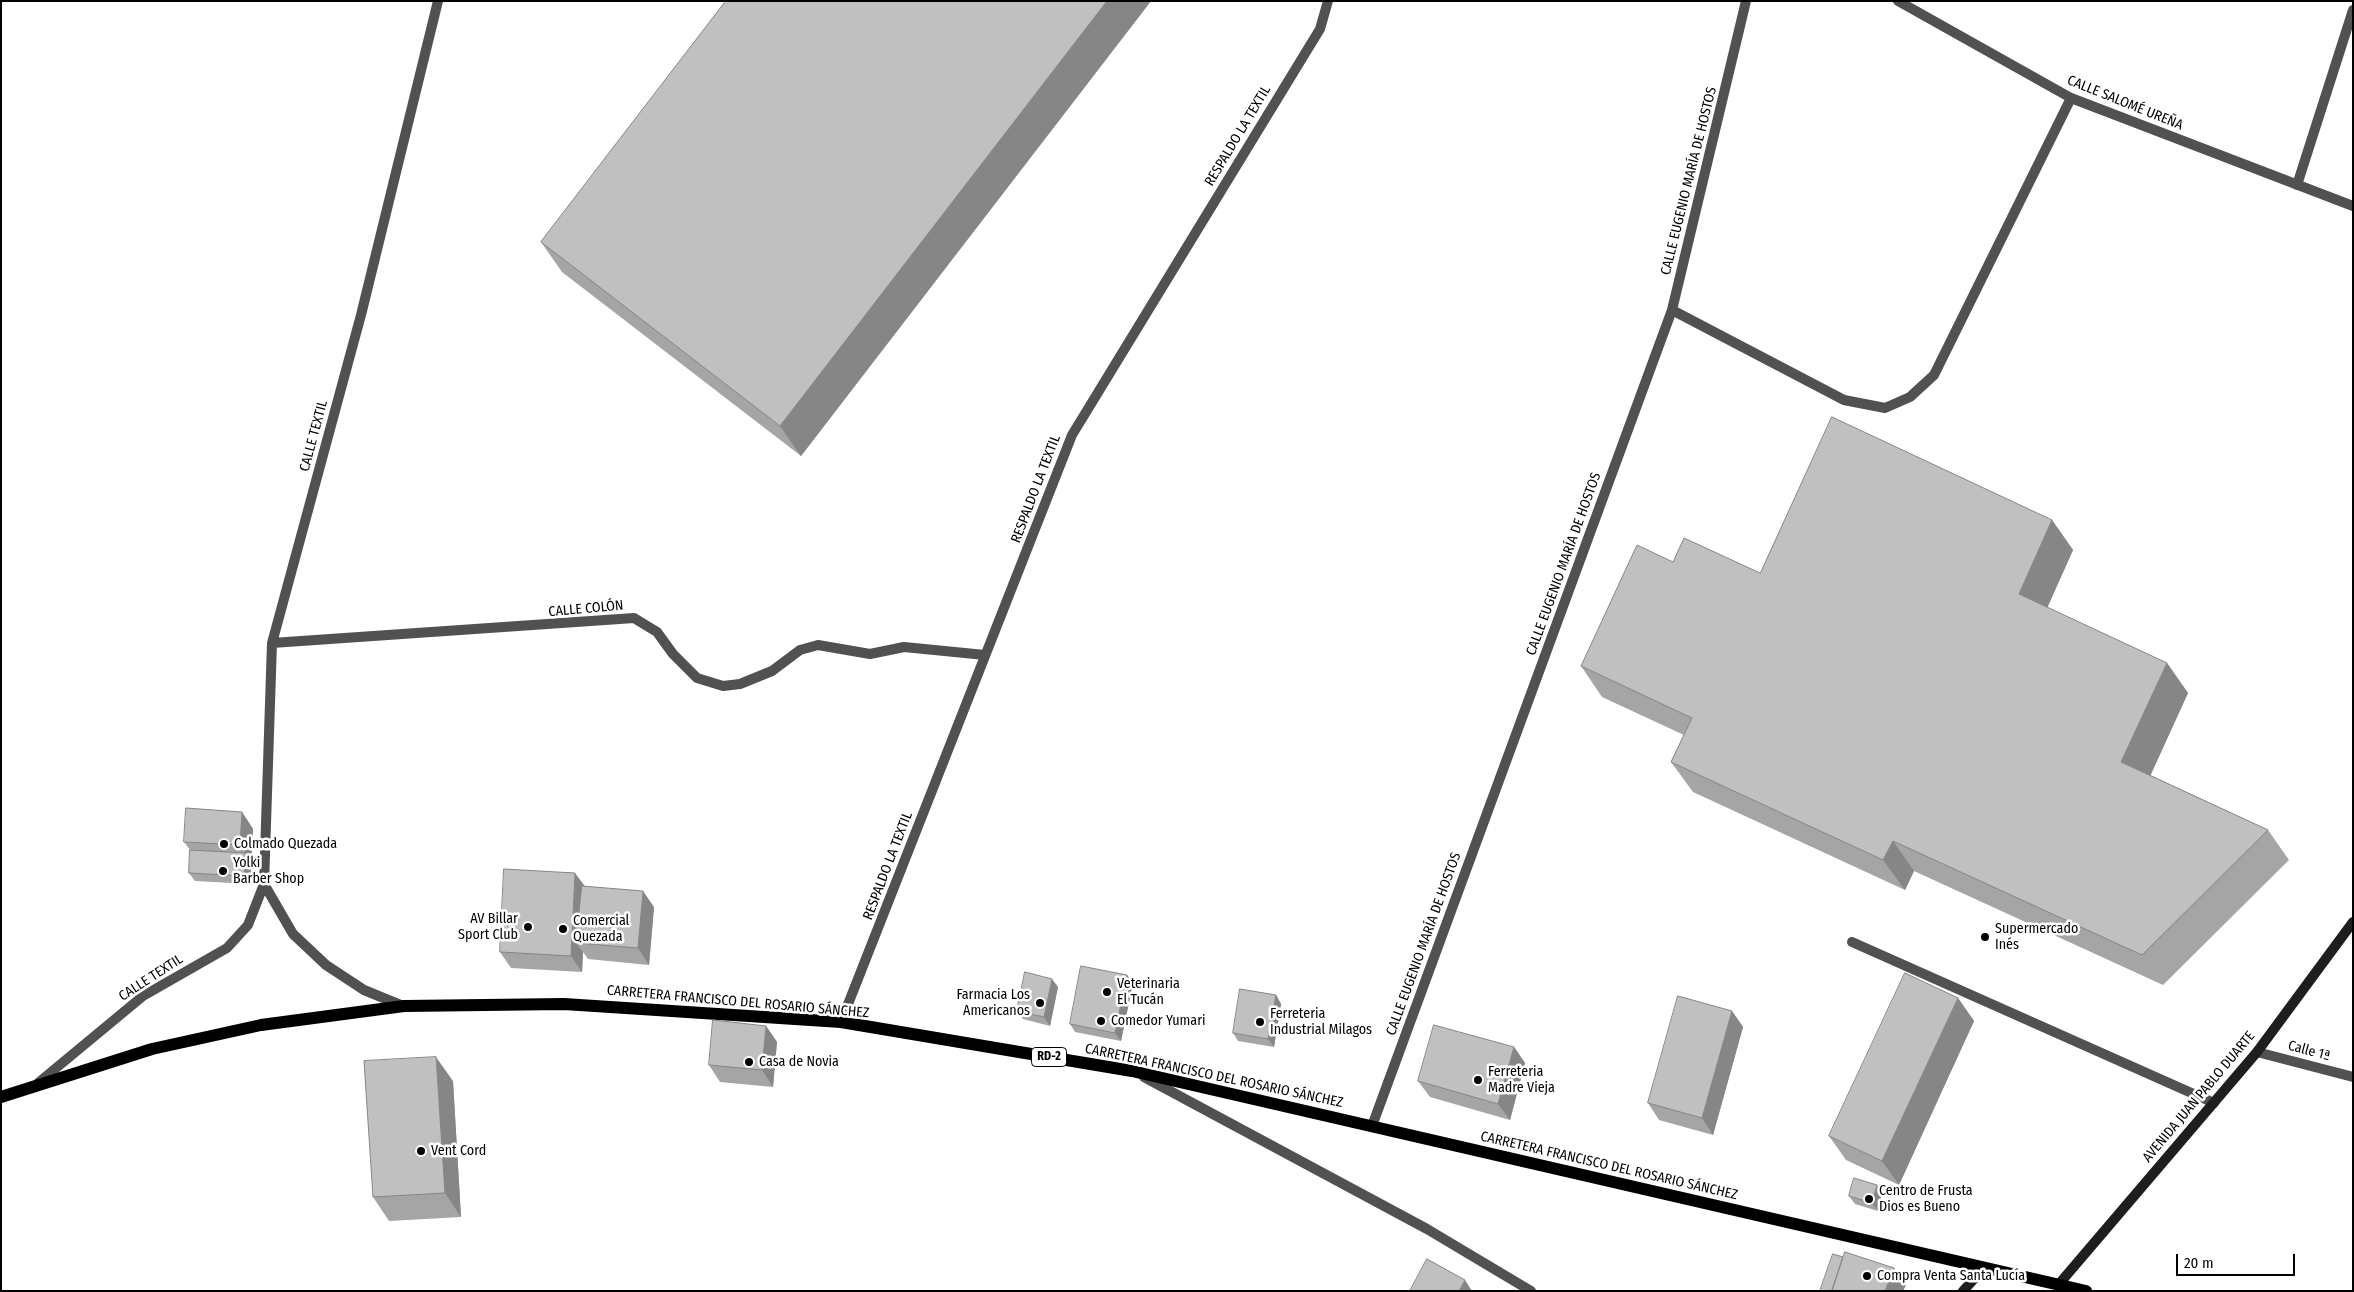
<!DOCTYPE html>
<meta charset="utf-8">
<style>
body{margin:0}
#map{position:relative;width:2354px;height:1292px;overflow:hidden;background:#fff;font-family:"Fira Sans Condensed",sans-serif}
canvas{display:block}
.frame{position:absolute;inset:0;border:2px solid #000;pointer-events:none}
.scale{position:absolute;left:2176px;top:1254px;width:119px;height:22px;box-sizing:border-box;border:2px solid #000;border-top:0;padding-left:6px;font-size:15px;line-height:18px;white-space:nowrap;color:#000;-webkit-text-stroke:4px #fff;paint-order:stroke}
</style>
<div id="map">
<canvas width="2354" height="1292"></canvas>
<div class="frame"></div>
<div class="scale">20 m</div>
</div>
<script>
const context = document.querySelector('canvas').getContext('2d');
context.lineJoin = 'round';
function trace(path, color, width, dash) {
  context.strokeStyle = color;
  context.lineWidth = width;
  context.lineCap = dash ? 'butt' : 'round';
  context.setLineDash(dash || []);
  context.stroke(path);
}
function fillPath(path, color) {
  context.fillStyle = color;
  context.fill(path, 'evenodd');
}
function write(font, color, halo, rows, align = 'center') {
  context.font = font + ' "Fira Sans Condensed",sans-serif';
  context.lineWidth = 5;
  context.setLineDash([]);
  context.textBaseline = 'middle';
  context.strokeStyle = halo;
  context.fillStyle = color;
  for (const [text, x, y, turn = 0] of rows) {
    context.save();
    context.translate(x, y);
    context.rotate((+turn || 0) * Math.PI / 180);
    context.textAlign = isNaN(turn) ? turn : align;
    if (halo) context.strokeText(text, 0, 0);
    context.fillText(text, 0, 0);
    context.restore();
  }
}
trace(new Path2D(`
 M1852,942L2214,1103`), '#515151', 10);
trace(new Path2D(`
 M1898,1L2071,98L2353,206
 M2297,185L2353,10
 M1672,310L1844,400L1885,408L1910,397L1934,375L2071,98
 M272,643L634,618L657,632L673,654L697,678L723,686L740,684L772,671L800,650L818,645L870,654L904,647L985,655
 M403,1006L364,990L326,965L293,934L264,884L272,643L361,315L438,1
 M841,1022L1072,435L1320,29L1328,1
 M2257,1052L2353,1077
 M1144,1077L1427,1229L1531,1291
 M38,1083L143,996L227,948L248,925L264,884
 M1372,1126L1672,310L1746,1`), '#515151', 10);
trace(new Path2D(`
 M2059,1284L2257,1052L2353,922
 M1963,1291L1984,1268`), '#1e1e1e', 10);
trace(new Path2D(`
 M1,1097L152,1049L261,1025L404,1006L564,1004L841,1022L1132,1071L2086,1291`), '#000', 12);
fillPath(new Path2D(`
 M726,1H1151L801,456L562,272L541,242Z
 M2052,520L2073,550L2047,608L2167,663L2188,693L2150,775L2268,830L2289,860L2163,985L1914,871L1905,890L1693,792L1671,762L1684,735L1602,697L1581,666L1673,562L1760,573Z
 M242,812L253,829L250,884L195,881L189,873L190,850L184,842Z
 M654,907L649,965L588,959L583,952L582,972L511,968L500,952Z
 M1127,975L1133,983L1121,1041L1075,1032L1070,1024Z
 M1058,987L1050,1026L1023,1019L1017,1011Z
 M1276,995L1281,1004L1274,1047L1238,1041L1233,1033Z
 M1958,998L1974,1021L1899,1185L1846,1160L1829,1136Z
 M1732,1011L1743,1027L1713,1135L1659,1120L1648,1103Z
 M766,1026L777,1042L773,1087L720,1082L709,1065Z
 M1514,1047L1525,1063L1510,1120L1430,1097L1418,1081Z
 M453,1081L461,1217L389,1221L373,1197Z
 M1882,1193L1878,1211L1855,1204L1849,1196Z`), '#a5a5a5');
fillPath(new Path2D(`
 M1107,1H1151L801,456L780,426Z
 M2052,520L2073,550L2040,624L2019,594Z
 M2167,663L2188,693L2143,792L2121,762Z
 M242,812L253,829L250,884L244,876L245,853L240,845Z
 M1893,841L1914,871L1905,890L1883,860Z
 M575,873L587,889L576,943L583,952L582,972L571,956Z
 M643,891L654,907L649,965L638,948Z
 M1127,975L1133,983L1121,1041L1115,1033Z
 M1052,979L1058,987L1050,1026L1044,1017Z
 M1276,995L1281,1004L1274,1047L1268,1039Z
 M1958,998L1974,1021L1899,1185L1882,1161Z
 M1732,1011L1743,1027L1713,1135L1702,1118Z
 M766,1026L777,1042L773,1087L762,1070Z
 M1514,1047L1525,1063L1510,1120L1498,1104Z
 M436,1057L453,1081L461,1217L445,1193Z
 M1877,1185L1882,1193L1878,1211L1872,1203Z
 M1894,1268L1906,1285L1903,1291H1885Z
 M1465,1280L1472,1291H1459Z`), '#868686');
const building = new Path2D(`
 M726,1H1107L780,426L541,242Z
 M1832,417L2052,520L2019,594L2167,663L2121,762L2268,830L2142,955L1893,841L1883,860L1671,762L1692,718L1581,666L1637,545L1673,562L1684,538L1760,573Z
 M186,808L242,812L240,845L184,842Z
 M190,850L245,853L244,876L189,873Z
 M504,869L575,873L571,956L500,952Z
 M582,886L643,891L638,948L576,943Z
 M1081,966L1127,975L1115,1033L1070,1024Z
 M1025,972L1052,979L1044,1017L1017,1011Z
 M1905,973L1958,998L1882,1161L1829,1136Z
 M1240,989L1276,995L1268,1039L1233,1033Z
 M1678,996L1732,1011L1702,1118L1648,1103Z
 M713,1020L766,1026L762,1070L709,1065Z
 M1434,1025L1514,1047L1498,1104L1418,1081Z
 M436,1057L445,1193L373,1197L364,1061Z
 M1854,1178L1877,1185L1872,1203L1849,1196Z
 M1845,1252L1894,1268L1885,1291H1832Z
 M1833,1254L1843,1257L1832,1291H1820Z
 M1427,1259L1465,1280L1459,1291H1410Z`);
fillPath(building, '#c0c0c0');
trace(building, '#868686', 1);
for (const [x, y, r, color] of [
 [224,844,5,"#000"],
 [223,871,5,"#000"],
 [528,927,5,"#000"],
 [563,929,5,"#000"],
 [1985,937,5,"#000"],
 [1107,992,5,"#000"],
 [1040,1003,5,"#000"],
 [1101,1021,5,"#000"],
 [1260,1022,5,"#000"],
 [749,1062,5,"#000"],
 [1478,1080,5,"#000"],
 [421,1151,5,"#000"],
 [1869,1199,5,"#000"],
 [1867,1276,5,"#000"]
]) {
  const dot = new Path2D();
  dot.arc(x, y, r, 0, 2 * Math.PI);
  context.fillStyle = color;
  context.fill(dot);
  trace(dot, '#fff', 2);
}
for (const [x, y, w] of [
 [1049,1057,35]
]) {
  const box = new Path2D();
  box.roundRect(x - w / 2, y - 9.5, w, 19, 4);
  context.fillStyle = '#fff';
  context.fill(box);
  trace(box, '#000', 1);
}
write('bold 12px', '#000', null, [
 ["RD-2",1049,1057]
]);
write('14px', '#000', '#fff', [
 ["CALLE SALOMÉ UREÑA",2125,103,22],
 ["RESPALDO LA TEXTIL",1238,136,-59],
 ["CALLE EUGENIO MARÍA DE HOSTOS",1689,181,-76],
 ["CALLE TEXTIL",314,436,-75],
 ["RESPALDO LA TEXTIL",1036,489,-69],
 ["CALLE EUGENIO MARÍA DE HOSTOS",1564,564,-70],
 ["CALLE COLÓN",586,609,-5],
 ["RESPALDO LA TEXTIL",888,866,-69],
 ["CALLE EUGENIO MARÍA DE HOSTOS",1424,944,-70],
 ["CALLE TEXTIL",151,978,-33],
 ["CARRETERA FRANCISCO DEL ROSARIO SÁNCHEZ",738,1002,5],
 ["Calle 1ª",2309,1051,15],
 ["CARRETERA FRANCISCO DEL ROSARIO SÁNCHEZ",1214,1076,12],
 ["AVENIDA JUAN PABLO DUARTE",2199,1097,-50],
 ["CARRETERA FRANCISCO DEL ROSARIO SÁNCHEZ",1609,1166,13]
]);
write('14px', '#000', '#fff', [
 ["Colmado Quezada",234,844],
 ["Yolki",233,863],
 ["Barber Shop",233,879],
 ["AV Billar",518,919,"right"],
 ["Sport Club",518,935,"right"],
 ["Comercial",573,921],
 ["Quezada",573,937],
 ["Supermercado",1995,929],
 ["Inés",1995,945],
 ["Veterinaria",1117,984],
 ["El Tucán",1117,1000],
 ["Farmacia Los",1030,995,"right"],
 ["Americanos",1030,1011,"right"],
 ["Ferreteria",1270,1014],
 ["Industrial Milagos",1270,1030],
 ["Comedor Yumari",1111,1021],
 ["Casa de Novia",759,1062],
 ["Ferreteria",1488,1072],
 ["Madre Vieja",1488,1088],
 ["Vent Cord",431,1151],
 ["Centro de Frusta",1879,1191],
 ["Dios es Bueno",1879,1207],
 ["Compra Venta Santa Lucía",1877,1276]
], 'left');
</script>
